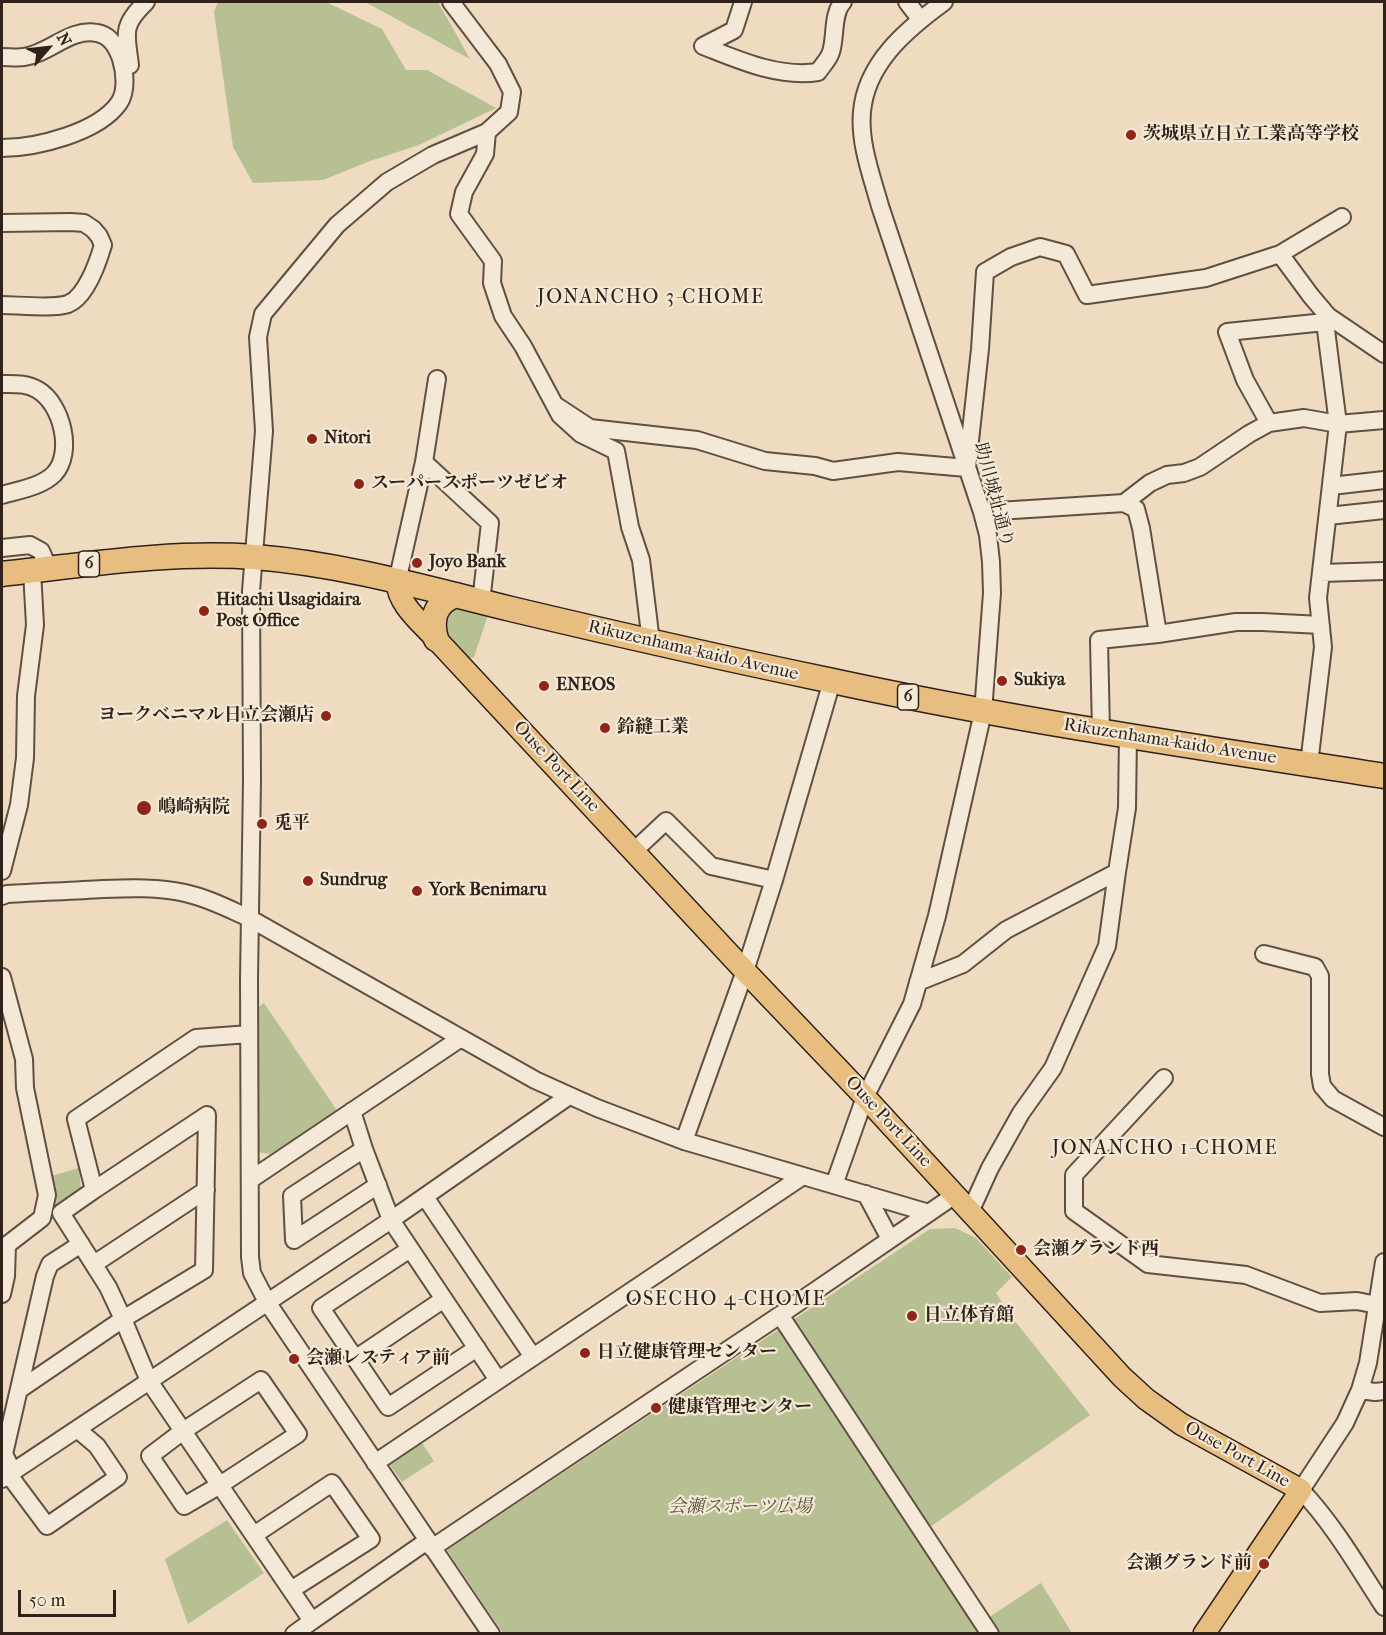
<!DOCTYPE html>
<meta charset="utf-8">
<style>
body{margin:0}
#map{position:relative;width:1386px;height:1635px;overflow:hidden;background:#eedbc0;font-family:"IM FELL French Canon",serif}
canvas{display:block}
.frame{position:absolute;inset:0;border:3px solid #302219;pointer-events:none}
.north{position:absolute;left:18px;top:18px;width:60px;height:60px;-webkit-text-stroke:4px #f4e8d6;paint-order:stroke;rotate:62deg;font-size:16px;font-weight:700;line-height:24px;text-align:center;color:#302219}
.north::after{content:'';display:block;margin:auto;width:21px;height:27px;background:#302219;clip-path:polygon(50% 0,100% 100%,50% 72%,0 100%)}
.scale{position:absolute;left:18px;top:1590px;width:98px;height:27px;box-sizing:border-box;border:3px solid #302219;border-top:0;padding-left:8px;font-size:18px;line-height:21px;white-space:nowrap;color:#302219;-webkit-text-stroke:4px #f4e8d6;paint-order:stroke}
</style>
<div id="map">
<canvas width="1386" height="1635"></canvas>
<div class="frame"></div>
<div class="north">N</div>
<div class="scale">50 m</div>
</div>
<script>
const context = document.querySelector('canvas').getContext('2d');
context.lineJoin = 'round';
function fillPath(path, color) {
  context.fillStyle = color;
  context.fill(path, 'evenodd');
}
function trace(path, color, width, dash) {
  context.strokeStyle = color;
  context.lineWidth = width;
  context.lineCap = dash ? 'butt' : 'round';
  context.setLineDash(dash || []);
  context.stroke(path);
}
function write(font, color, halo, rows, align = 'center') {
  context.font = font + ' "IM FELL French Canon","Noto Serif JP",serif';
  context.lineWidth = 4.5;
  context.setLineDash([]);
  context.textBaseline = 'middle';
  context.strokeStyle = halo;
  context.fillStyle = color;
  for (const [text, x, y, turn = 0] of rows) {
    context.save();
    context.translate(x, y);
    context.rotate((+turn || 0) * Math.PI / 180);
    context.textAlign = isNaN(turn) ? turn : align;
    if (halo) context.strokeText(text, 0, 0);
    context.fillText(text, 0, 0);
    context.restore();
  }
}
fillPath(new Path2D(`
 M218,2H326L382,29L406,70H427L496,108L419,145L370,161L323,180L253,183L233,147L214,12Z
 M365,2H438L470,59Z
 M453,605L488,615L474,657L464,660L441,635L443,616Z
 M264,1003L338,1112L270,1154L257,1152V1008Z
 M79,1168L81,1190L50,1209L48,1177Z
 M955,1228L976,1238L1012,1277L996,1293L1010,1315L1090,1415L920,1534L977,1625L1041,1583L1072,1633H503L447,1550L930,1229Z
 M420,1440L434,1461L402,1482L388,1462Z
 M227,1520L264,1573L188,1624L165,1559Z`), '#b7c093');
const minor = new Path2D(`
 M451,2L498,64L512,92L509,112L487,132L433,155L387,182L337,225L263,314L258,337L264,431L251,591L252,780L249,979L250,1257L252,1273L267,1302L491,1634
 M743,2L734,30L703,46C739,60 778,78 818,72C822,66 829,59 831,52C836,37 832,13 843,2
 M907,2L920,19
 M2,57C9,57 17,58 24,57C51,53 69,28 97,33C110,35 117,47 121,59C125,72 127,91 119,103C98,133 35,148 2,148
 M130,65C126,33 121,26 146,2
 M487,132L485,154L464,192L459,214L493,261L492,283L503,316L523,346L560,415L581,434L616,451L630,527L641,560L651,642
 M2,223L71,222L84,223L93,229L99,236L103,245C98,262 86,297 68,304C54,309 17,305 2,305
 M1280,254L1311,296L1328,316L1384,354
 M1325,322L1338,424L1304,418L1269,423L1245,380L1227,332L1325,322L1335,321
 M2,384C14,384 27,383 38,390C62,404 74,453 54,474C41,487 18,490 2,495
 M555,405L590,428L697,440L765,461L815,466L833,471L898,462L967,468L980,349L985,272L1011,257L1040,247L1066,254L1087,295L1206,278L1280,254L1342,217
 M424,462L490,523L481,602
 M1331,486L1384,480
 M1124,503L1150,483L1167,475L1184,473L1200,467L1249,434L1269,423
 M982,512L1124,503L1136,509L1141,528L1158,634L1099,640L1101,732
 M1328,516L1384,510
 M2,548L30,545L41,551L49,569
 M1321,573L1384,571
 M397,582L424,462L437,379
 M1158,634L1236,622H1262L1321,625
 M1309,764L1323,647L1318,598L1338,424L1384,420
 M634,851L666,821L711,866L774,880
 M2,871L19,805L25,758L26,696L35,625L32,571
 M2,896L7,894C39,892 71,891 103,889C130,888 159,887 185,893C208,898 229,909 249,918L535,1080L597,1108L684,1141L929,1213
 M1264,954L1315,967L1320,976V1074L1322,1086L1333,1099L1384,1127
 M2,977L24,1059L25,1088L47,1195L42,1218L7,1245L6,1276L2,1294
 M918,982L963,964L1006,930L1117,872
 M1164,1078L1074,1175V1211L1148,1264L1246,1275L1320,1303L1357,1301L1377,1305
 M684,1141L745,971L774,880L832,681
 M364,1149L292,1196L294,1240L378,1185
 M250,1180L461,1038
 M834,1185L865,1097L912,1004L937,916L983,712L992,593L991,562L988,535L982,512L880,206C872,177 859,143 862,112C866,63 907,29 944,2
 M94,1190L61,1213L108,1287L123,1319L204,1270L207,1115L94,1190L76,1119L196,1038L249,1034
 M866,1194L890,1239
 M425,1197L533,1357
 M970,1212L990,1168L1021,1113L1053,1068L1107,946L1117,872L1127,808L1128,736
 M410,1249L321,1308L388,1407L477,1348
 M1384,1262L1368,1363L1360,1390L1345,1423L1301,1490C1334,1525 1358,1567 1384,1607
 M94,1264L206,1190
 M780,1315L990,1634
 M355,1359L444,1299
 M261,1380L298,1434L220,1485L184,1506L150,1456L183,1431Z
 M498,1380L391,1220L569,1096
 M19,1390L123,1319L149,1381L312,1621L427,1541
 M1360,1390L1375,1392L1384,1391
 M375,1463L803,1176
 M13,1472L4,1454L45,1276L50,1264L81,1244
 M9,1475L47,1526L118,1477L97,1446L77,1429
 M2,1479L391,1220L364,1149L352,1111
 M254,1535L332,1483L371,1539L291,1590
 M432,1548L780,1315L955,1195
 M294,1634L312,1621`);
const major = new Path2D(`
 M397,582C398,605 422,623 436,639L745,971L865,1097L1122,1377L1146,1399L1181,1424L1301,1490L1204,1634`);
const highway = new Path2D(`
 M2,574C85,565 170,551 255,557C342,564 426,588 511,609C616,634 722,658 828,680C1012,720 1198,747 1384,776
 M436,639C430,618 436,602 456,595`);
trace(minor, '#605043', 20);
trace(major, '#302219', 24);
trace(highway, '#302219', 27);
trace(minor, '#f4e8d6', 16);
trace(major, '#e7be80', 21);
trace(highway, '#e7be80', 24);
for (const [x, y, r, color] of [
 [1131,135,6,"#8f2418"],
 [312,439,6,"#8f2418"],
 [359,484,6,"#8f2418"],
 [417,563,6,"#8f2418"],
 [204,611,6,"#8f2418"],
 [1002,681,6,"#8f2418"],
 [544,686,6,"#8f2418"],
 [326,716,6,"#8f2418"],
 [605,728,6,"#8f2418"],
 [144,808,8,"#8f2418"],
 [262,824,6,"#8f2418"],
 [308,881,6,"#8f2418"],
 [417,891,6,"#8f2418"],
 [1021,1250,6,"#8f2418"],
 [912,1316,6,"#8f2418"],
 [585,1353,6,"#8f2418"],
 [294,1359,6,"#8f2418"],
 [656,1408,6,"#8f2418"],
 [1264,1564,6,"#8f2418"]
]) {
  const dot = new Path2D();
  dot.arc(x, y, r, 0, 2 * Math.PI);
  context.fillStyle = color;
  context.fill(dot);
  trace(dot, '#f4e8d6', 2);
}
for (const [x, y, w] of [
 [89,564,21],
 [908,697,21]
]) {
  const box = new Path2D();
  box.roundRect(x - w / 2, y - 13, w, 26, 4.5);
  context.fillStyle = '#f4e8d6';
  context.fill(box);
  trace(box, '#302219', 1.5);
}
write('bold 16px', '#302219', null, [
 ["6",89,564],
 ["6",908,697]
]);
write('bold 18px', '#302219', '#f4e8d6', [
 ["茨城県立日立工業高等学校",1143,135],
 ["Nitori",324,439],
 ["スーパースポーツゼビオ",371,484],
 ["Joyo Bank",429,563],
 ["Hitachi Usagidaira",216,601],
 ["Post Office",216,622],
 ["Sukiya",1014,681],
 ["ENEOS",556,686],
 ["ヨークベニマル日立会瀬店",314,716,"right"],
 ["鈴縫工業",617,728],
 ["嶋崎病院",158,808],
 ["兎平",274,824],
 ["Sundrug",320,881],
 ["York Benimaru",429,891],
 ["会瀬グランド西",1033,1250],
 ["日立体育館",924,1316],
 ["日立健康管理センター",597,1353],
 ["会瀬レスティア前",306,1359],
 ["健康管理センター",668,1408],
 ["会瀬グランド前",1252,1564,"right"]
], 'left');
write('18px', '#302219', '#f4e8d6', [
 ["助川城址通り",993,495,75],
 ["Rikuzenhama-kaido Avenue",693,651,13],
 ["Rikuzenhama-kaido Avenue",1170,742,9],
 ["Ouse Port Line",556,767,47],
 ["Ouse Port Line",888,1122,47],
 ["Ouse Port Line",1237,1455,29]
]);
write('italic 18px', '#58513e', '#f4e8d6', [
 ["会瀬スポーツ広場",740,1508]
]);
context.letterSpacing = '1.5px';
write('20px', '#302219', '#f4e8d6', [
 ["JONANCHO 3-CHOME",651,298],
 ["JONANCHO 1-CHOME",1165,1149],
 ["OSECHO 4-CHOME",726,1300]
]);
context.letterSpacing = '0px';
</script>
